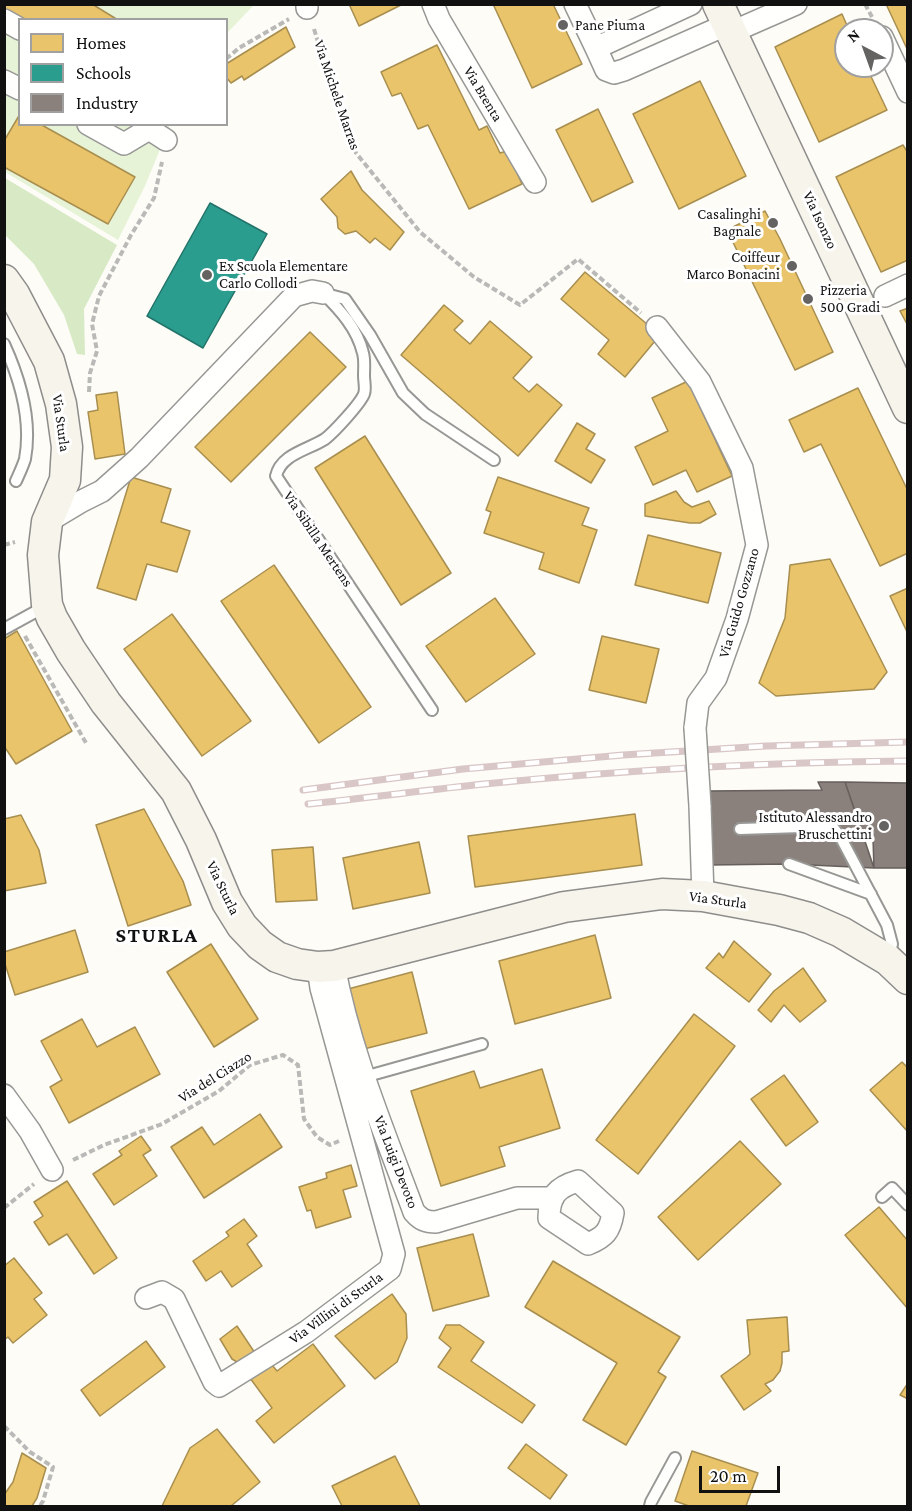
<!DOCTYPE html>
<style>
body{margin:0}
#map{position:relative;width:912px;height:1511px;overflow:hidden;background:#fdfcf7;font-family:"Crimson Pro",serif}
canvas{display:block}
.frame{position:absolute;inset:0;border:6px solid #111;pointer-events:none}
.legend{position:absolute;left:18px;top:18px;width:210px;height:108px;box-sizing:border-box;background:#fff;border:2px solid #a0a0a0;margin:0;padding:8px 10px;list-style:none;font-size:18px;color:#111}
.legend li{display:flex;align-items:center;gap:12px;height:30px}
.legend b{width:30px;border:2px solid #a0a0a0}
.north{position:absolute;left:834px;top:18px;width:60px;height:60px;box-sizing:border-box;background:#fff;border:2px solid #a0a0a0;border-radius:50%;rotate:319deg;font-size:16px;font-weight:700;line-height:24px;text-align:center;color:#111}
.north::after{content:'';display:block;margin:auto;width:21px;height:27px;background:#646362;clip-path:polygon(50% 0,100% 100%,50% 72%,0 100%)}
.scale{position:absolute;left:699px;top:1466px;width:81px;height:27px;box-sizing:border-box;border:3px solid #111;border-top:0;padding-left:8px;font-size:18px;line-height:21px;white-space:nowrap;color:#111;-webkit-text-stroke:4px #fff;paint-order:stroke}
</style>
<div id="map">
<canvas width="912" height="1511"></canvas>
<div class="frame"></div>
<ul class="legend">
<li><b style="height:16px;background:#e9c46a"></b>Homes</li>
<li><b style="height:16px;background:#2a9d8f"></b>Schools</li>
<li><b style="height:16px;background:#8a817c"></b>Industry</li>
</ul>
<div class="north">N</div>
<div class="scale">20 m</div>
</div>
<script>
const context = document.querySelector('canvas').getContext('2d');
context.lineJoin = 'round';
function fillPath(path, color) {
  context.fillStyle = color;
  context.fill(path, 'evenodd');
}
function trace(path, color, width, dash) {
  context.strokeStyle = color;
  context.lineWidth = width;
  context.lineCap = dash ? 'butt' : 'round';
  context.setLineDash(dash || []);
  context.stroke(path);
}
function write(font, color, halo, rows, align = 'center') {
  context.font = font + ' "Crimson Pro",serif';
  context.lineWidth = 6;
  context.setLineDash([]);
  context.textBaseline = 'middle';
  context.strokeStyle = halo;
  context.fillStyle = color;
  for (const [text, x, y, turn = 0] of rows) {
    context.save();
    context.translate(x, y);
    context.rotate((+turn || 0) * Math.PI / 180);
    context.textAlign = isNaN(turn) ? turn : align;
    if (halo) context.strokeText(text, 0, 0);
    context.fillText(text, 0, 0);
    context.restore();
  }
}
fillPath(new Path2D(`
 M4,5H254L227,33L226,20H20V124L170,125L145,186L118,240L5,172Z`), '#e7f3d7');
fillPath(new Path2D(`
 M5,178L117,245L84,309L85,355L77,354L64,315L34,264L5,235Z`), '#d8eac5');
const homes = new Path2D(`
 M4,4H92L118,20H20L4,12Z
 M349,4H403L359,26Z
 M493,4H553L582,64L532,88Z
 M886,4H908V51Z
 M842,14L849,30H846V66H866L887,110L819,142L775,47Z
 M286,27L295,47L244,80L242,76L231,83L226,77V64Z
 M437,45L479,130L487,126L500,153L507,151L522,184L469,209L428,125L418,129L401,93L392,96L381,72Z
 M700,81L746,176L679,209L633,114Z
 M598,109L633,182L592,202L556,130Z
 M20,114V124H40L135,177L108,224L4,167V141Z
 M903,145L908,153V260L881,272L836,177Z
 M351,171L362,190L404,232L390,250L375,238L370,243L356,231L345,234L338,228L337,217L321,199Z
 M765,211L780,239L833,352L795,370L727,230Z
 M585,272L660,335L625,377L598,354L609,340L561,299Z
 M444,305L463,321L454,330L470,344L490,321L532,357L513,378L529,392L537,384L562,405L518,456L401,355Z
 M908,308V326L900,311Z
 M310,332L346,367L231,482L195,447Z
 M688,381L732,476L697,492L686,470L653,485L635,447L668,431L652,398Z
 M858,388L908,491V553L880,566L821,444L804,452L789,420Z
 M117,392L125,454L95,459L88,412L98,410L96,395Z
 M577,423L595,434L586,449L605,460L591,483L555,461Z
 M365,436L451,573L401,605L315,468Z
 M131,477L171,489L161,522L190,531L177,572L147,564L136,600L97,588Z
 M498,477L589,508L582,525L597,530L579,583L539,569L544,553L484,533L491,512L486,510Z
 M676,491L684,502L692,507L709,501L716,514L700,523H690L645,516V504Z
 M648,535L721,553L708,603L635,585Z
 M830,559L887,672L874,689L776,696L759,683L785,618L790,565Z
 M274,565L371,707L319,743L221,601Z
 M908,588V634L890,596Z
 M495,598L535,654L466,702L426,646Z
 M172,614L251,721L202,756L124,649Z
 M17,631L72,731L16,764L4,746V639Z
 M602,636L659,649L646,703L589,690Z
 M144,809L183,881L191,905L128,926L96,825Z
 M635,814L642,865L475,887L468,836Z
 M21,815L39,850L46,883L4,891V819Z
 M419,842L430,893L353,909L343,858Z
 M313,847L317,900L276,902L272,850Z
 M75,930L88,972L15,995L4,961V952Z
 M595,935L611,998L515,1024L499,961Z
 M734,941L771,974L749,1002L706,968L719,953L723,958Z
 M211,944L258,1019L214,1047L167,972Z
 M803,968L826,1001L800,1022L784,1005L771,1022L758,1010L774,991Z
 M412,972L427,1033L364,1049L348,989Z
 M694,1014L735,1046L638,1174L596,1140Z
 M82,1019L97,1047L135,1027L160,1074L69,1123L50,1087L62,1080L41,1041Z
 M902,1062L908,1068V1132L870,1090Z
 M542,1069L560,1128L499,1147L505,1166L441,1186L411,1091L474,1071L480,1088Z
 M784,1075L818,1122L786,1146L751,1099Z
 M260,1114L282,1147L204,1198L171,1147L202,1127L214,1145Z
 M141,1136L151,1150L143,1155L157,1176L114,1205L93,1174L122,1155L119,1151Z
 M740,1141L781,1184L698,1260L658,1217Z
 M351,1165L357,1186L343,1190L351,1217L316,1228L311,1210L307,1211L299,1187L327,1178L326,1173Z
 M67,1181L117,1258L94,1274L67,1234L49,1245L34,1222L43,1216L34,1202Z
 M879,1207L908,1241V1309L845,1235Z
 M244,1219L257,1236L247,1244L262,1266L232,1287L221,1271L206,1281L193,1261L229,1236L226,1232Z
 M473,1234L489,1296L433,1311L417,1248Z
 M14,1258L42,1293L34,1299L47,1315L13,1343L8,1337L4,1340V1266Z
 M553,1261L680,1337L658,1372L666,1377L626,1445L583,1420L617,1363L525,1307Z
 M392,1294L406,1314L407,1338L397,1362L375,1379L335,1336Z
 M787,1317L789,1351L782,1352V1363L780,1371L773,1380L765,1384L771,1391L744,1410L721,1376L747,1357L750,1354L747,1320Z
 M446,1325H460L484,1342L471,1361L535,1405L522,1423L438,1367L451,1348L439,1338Z
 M237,1326L255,1353L243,1361L237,1362L232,1359L220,1339Z
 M146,1341L165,1367L100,1416L81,1390Z
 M313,1344L345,1386L274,1443L256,1421L272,1408L247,1374L267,1359L277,1371Z
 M908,1383V1399L900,1395Z
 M217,1429L260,1482L231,1506H162L190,1448Z
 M526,1444L567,1475L550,1499L508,1468Z
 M692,1451L758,1473L746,1506H689L675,1501Z
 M22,1453L46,1468L37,1498L32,1506H4V1495L13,1482Z
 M395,1456L420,1506H342L332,1486Z`);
fillPath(homes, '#e9c46a');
trace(homes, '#a88e4f', 1.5);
const schools = new Path2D(`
 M210,203L267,234L203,348L147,316Z`);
fillPath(schools, '#2a9d8f');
trace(schools, '#227369', 1.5);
const industry = new Path2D(`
 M818,782H845L874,868L789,864L709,865L708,791L822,790Z
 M845,782L908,783V868H874L873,839L864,837Z`);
fillPath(industry, '#8a817c');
trace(industry, '#665f5c', 1.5);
const lane = new Path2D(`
 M323,293C340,310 357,328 363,353C365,360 364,368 364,376C364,381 366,389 364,394C360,404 334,432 325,439C308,450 281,454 276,476L432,710
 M326,294L345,299L370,335L403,393L425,414L494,460
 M4,344C20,379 32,421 25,459C23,466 19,474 16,481
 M4,629L46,606
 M740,829L832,826L841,838L887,925L892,944L889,958
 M789,864L871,894
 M364,1077L482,1044
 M882,1197L892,1188L908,1205
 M650,1506L651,1502L675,1458`);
const street = new Path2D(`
 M307,4V8
 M433,4L439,19L535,182
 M575,4L596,48L691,4
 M4,20L20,29
 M732,32L796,4
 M882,37L908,92
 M596,48L606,70L614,73L624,70L728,24
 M4,81L20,89
 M88,124L124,144L149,129L166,140
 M885,296L908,285
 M657,327L700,382L742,468L757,545L737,619L716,678L698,703L695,728
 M47,522L82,501L102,491L139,458L294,296L312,291L323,293
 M700,806L703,896
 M334,966C350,1051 384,1131 414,1212C421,1220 426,1222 436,1222L517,1198H553
 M4,1095L30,1131L52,1170
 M578,1181L613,1213C610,1231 605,1237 588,1244L549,1218C549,1196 557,1187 578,1181Z
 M146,1298L162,1292L174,1299L214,1382L219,1386L306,1332L390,1269L394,1254L321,988L318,967`);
const secondary = new Path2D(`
 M718,4L908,408
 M4,280L14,294L49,361L61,404L67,447L65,480L47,522L43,555L47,605L52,618L71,651L106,703L176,791L201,840L227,902L242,926L260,945L277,957L297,964L318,967L334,966L564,907L662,894L703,896L779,910L809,918L841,932L888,960L908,979`);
trace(lane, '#979795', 14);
trace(street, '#979795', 24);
trace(secondary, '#8e8d8b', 33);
trace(new Path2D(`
 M865,4L872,17
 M314,29L340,112L356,153L420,232L474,277L520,305L578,259L641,313
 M226,59L239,48L289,19
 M89,392L90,373L97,351L92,324L99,296L131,235L154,198L162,162
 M4,545L15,542
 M25,636L86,743
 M73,1160L104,1145L162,1124L219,1091L250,1065L283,1055L298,1065L304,1119L317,1137L330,1145L339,1141
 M4,1208L34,1184
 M4,1426L30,1452L53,1467L43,1501L40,1506`), '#b9b9b8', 4, [6, 3]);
trace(lane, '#fffffe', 10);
trace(street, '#fffffe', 21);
trace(secondary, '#f6f4eb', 30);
const rail = new Path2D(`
 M303,790L463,769L623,755L766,746L908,742
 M308,804C367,798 426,790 484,784C625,770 766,762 908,761`);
trace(rail, '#d9c6c7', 7);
trace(rail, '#fff', 4.5, [14]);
const streetBridge = new Path2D(`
 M695,728L700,806`);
trace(streetBridge, '#979795', 24, []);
trace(streetBridge, '#fffffe', 21);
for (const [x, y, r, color] of [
 [563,25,6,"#646362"],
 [773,223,6,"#646362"],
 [792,266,6,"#646362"],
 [207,275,6,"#646362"],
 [808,299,6,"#646362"],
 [884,826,6,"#646362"]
]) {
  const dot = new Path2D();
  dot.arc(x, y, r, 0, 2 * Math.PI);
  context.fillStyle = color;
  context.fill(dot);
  trace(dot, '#fff', 2);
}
write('15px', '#111', '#fff', [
 ["Pane Piuma",575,25],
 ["Casalinghi",761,214,"right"],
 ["Bagnale",761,231,"right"],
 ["Coiffeur",780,257,"right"],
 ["Marco Bonacini",780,274,"right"],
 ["Ex Scuola Elementare",219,266],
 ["Carlo Collodi",219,283],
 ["Pizzeria",820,290],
 ["500 Gradi",820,307],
 ["Istituto Alessandro",872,817,"right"],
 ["Bruschettini",872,834,"right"]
], 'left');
write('15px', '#111', '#fff', [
 ["Via Brenta",483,94,59],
 ["Via Michele Marras",337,95,71],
 ["Via Isonzo",820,220,65],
 ["Via Sturla",61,423,82],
 ["Via Sibilla Mertens",318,539,56],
 ["Via Guido Gozzano",739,603,-74],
 ["Via Sturla",223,888,64],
 ["Via Sturla",718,900,8],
 ["Via del Ciazzo",215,1077,-32],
 ["Via Luigi Devoto",396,1162,69],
 ["Via Villini di Sturla",336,1308,-36]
]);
context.letterSpacing = '1.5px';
write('bold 21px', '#111', '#fff', [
 ["STURLA",157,936]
]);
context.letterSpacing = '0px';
</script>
